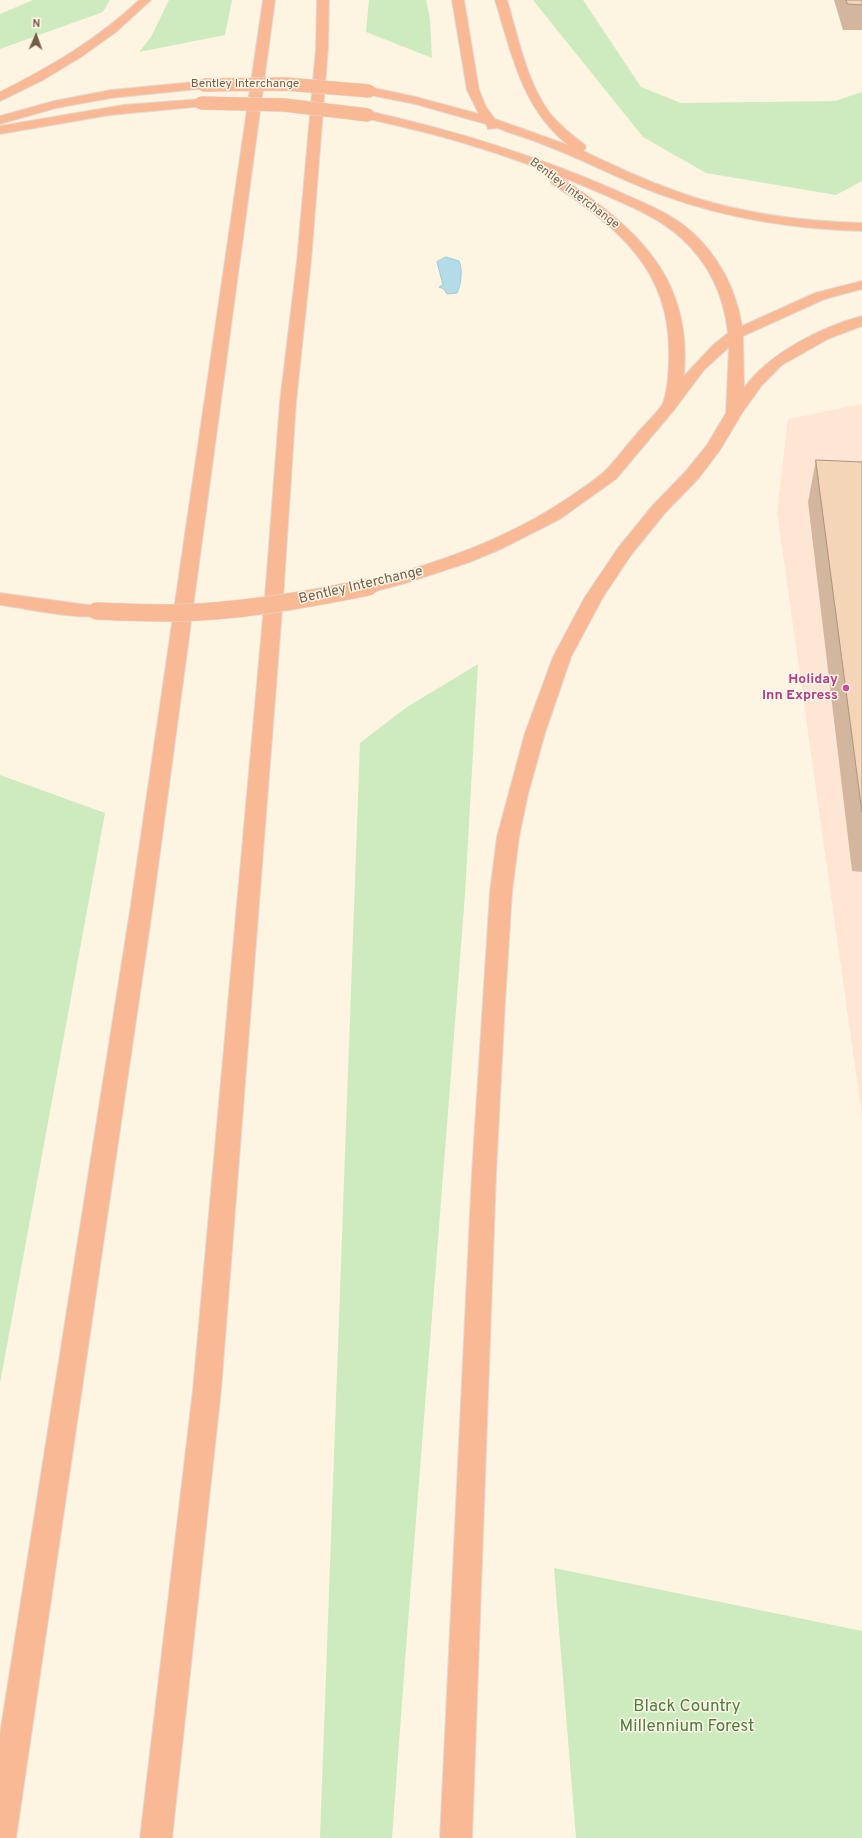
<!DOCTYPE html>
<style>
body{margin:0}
#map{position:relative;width:862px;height:1838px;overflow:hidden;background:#fdf5e1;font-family:Overpass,sans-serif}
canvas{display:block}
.north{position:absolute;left:16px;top:16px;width:40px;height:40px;-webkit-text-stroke:3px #fff8e8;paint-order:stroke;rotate:2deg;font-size:11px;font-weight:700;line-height:16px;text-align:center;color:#755c47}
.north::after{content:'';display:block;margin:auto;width:14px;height:18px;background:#755c47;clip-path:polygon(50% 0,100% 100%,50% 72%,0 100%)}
</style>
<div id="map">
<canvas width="862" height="1838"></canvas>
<div class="north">N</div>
</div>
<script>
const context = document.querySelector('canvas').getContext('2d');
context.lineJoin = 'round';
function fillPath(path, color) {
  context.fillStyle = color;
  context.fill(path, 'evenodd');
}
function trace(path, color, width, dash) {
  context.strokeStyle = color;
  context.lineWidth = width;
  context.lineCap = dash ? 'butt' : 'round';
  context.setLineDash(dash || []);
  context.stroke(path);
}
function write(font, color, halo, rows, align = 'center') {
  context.font = font + ' Overpass,sans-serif';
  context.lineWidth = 3;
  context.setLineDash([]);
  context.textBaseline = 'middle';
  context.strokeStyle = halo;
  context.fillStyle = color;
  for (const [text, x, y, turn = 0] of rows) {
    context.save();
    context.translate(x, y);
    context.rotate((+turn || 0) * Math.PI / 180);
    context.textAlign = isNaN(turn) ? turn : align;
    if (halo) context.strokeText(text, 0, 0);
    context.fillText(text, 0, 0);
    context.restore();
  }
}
fillPath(new Path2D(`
 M862,404V1116L777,512L788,419Z`), '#fee5d4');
fillPath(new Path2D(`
 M33,0H110L103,12L0,49V14Z
 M169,0H232L225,35L139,52L151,37Z
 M369,0H426L430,19L432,58L366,32Z
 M533,0H583L641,87L681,103L835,101L862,92V181L836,195L706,173L643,137Z
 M478,664L465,895L407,1635L392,1838H320L360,743L407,707Z
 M0,775L105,813L0,1383Z
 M554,1568L862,1631V1838H576Z`), '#cdebbf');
const water = new Path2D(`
 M446,257L459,261C463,269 461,285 457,293L447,294L444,289L439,287L443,285L437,262Z`);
fillPath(water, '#b5dbe7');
trace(water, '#9bcad9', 1);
const highway = new Path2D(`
 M139,0H151L116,32L81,57L43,80L0,101V92C50,67 98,39 139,0Z
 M263,0H275L152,911L16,1838H0V1734L130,911Z
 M317,0H329L328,48L311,261L296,402L284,584L221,1390L172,1838H140L193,1390L266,584L280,402L297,261L316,48Z
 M452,0H464L479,90L486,107L495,119L568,145C521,107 512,54 495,0H507C518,36 526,80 549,112C559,125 572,135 585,145L586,148L583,151C613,165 642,179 673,190C734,213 798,221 862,223V231C795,229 729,219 665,196C630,184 596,166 562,152C543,144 524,137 505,131L498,128L488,129L486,124L415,104L365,94L363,91L365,88L369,87L416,97L479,114L467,90Z
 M204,81L208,82L210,85L208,88L111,98L56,108L0,124V116L54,101L111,90Z
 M201,99L205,100L207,103L205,106L110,115L0,134V126L123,105Z
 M368,111C453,130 535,155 615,190C641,202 670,212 692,232C719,257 736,289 742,326L815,293L862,281V289L825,299L743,336L744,388C769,353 821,327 862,316V326L828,339L782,365L762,385L742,413L720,450L698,479L665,513L631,555L603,597L571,657L545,733L528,794L519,837L512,892L505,1002L496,1173L472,1838H440L472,1173L490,892L497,837L525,733L553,657L585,597L618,548L653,505L686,471L707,445L726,413L729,347L704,370L674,410L616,479L560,519L501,549L470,562L406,583L369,593L363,591L360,587L363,583C435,564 506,540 568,498C580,490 593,481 604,472C615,461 624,448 635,436C640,429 661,409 663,403C668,389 669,369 669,353C670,269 617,227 552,184L550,181L552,178H562C637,229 693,277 684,376L713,345L728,333C724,296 709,263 681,238C660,218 631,207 605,195C557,174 508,156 457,141C426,132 395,125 364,118L362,115L364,112Z
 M0,593L103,607L105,611L103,615C80,621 25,608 0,605Z`);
trace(highway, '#e1dbd7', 2);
fillPath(highway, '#fab995');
const highwayBridgeFar1 = new Path2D(`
 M204,85L286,84L369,91
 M201,103L284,105L368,115`);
const highwayBridge = new Path2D(`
 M96,611C121,612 147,613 172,613C239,612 304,600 369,587`);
trace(highwayBridgeFar1, '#e1dbd7', 14, []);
trace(highwayBridge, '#e1dbd7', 18, []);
trace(highwayBridgeFar1, '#fab995', 13);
trace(highwayBridge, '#fab995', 17);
fillPath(new Path2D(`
 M834,0H862V30H843Z
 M816,460L862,462V872L852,871L808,502Z`), '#d2b79e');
const building = new Path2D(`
 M846,0H862V5L848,4Z
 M816,460L862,462V812Z`);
fillPath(building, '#f4d5b8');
trace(building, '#ab9581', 1);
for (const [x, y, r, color] of [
 [846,688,4,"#d1479c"]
]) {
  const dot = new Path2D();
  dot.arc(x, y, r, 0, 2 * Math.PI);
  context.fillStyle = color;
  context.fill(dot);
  trace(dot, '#fff8e8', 1.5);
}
write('12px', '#755c47', '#fff8e8', [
 ["Bentley Interchange",245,85],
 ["Bentley Interchange",574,194,37]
]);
write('14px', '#755c47', '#fff8e8', [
 ["Bentley Interchange",361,586,-13]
]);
write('bold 14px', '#b23c85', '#fff8e8', [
 ["Holiday",838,680],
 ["Inn Express",838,696]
], 'right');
write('17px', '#4b7c3e', '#fff8e8', [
 ["Black Country",687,1708],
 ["Millennium Forest",687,1728]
]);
</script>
